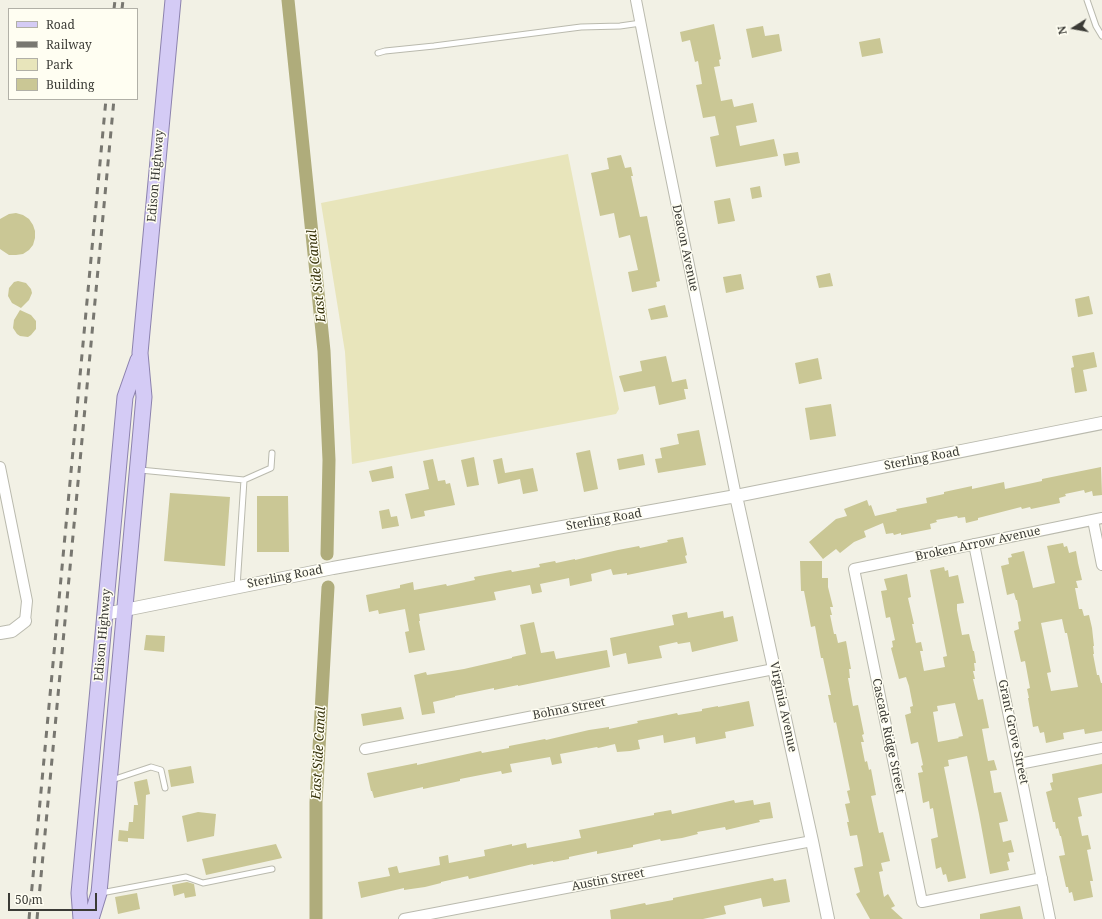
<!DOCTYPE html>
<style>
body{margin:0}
#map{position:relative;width:1102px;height:919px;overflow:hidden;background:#f2f1e5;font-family:"Noto Serif",serif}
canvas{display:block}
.legend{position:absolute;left:8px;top:8px;width:130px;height:92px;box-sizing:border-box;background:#fffef2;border:1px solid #b1b0a7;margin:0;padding:5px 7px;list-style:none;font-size:12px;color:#3b3b36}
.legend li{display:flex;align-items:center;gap:8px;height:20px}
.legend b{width:20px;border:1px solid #b1b0a7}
.north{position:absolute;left:1054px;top:8px;width:40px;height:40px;-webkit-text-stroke:3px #fffef2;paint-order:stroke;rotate:259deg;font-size:11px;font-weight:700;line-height:16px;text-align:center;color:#3b3b36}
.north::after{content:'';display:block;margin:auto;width:14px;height:18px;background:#3b3b36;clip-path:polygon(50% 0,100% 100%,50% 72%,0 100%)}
.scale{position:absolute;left:8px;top:893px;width:89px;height:18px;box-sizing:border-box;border:2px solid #3b3b36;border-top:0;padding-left:5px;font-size:12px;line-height:14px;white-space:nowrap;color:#3b3b36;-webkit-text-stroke:3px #fffef2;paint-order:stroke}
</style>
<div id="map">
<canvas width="1102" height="919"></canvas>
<ul class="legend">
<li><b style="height:5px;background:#d4cbf5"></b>Road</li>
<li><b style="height:5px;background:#787770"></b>Railway</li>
<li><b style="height:11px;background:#e8e5bb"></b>Park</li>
<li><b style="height:11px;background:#cac795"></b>Building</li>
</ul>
<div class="north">N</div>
<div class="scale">50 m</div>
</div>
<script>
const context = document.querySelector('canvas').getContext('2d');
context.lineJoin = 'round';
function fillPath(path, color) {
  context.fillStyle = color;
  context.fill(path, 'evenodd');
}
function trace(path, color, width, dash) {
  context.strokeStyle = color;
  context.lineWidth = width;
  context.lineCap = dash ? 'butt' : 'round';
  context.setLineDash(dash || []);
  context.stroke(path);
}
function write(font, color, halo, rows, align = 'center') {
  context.font = font + ' "Noto Serif",serif';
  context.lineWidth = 3;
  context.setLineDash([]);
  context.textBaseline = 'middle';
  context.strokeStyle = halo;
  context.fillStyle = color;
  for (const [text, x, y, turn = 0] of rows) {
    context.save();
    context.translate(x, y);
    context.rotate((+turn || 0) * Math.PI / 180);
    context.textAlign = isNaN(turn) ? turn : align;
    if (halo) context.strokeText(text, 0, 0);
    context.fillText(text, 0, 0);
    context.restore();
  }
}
fillPath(new Path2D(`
 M568,154L619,409L616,414L352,464L345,352L321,203Z`), '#e8e5bb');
trace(new Path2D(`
 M288,0L324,351L329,460L327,554
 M316,919V802L328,587`), '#afac7b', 13);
fillPath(new Path2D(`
 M714,24L721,59L719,60L720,66L714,67L721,101L732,99L734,107L753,103L757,122L736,126L740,146L774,139L778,156L716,167L710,137L719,135L715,116L703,118L696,85L702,84L698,61L695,62L690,40L682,42L680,32Z
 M763,26L765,36L779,34L782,51L752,58L746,29Z
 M880,38L883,53L862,57L859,42Z
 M798,152L800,163L785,166L783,154Z
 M621,155L625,168L631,167L633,176H631L640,217L647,216L660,281L656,282L657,287L632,292L628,272L638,270L630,235L619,238L614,213L600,216L591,173L609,169L607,158Z
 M760,186L762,197L752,199L750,188Z
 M730,198L735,221L718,224L714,201Z
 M16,213L23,215L29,219L33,225L35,231V238L33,245L29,250L23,254L16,255H9L0,249V219L9,214Z
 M830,273L833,286L819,288L816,276Z
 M741,274L744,289L726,293L723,277Z
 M18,281L26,283L31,289L32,293L29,300L21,308L12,303L8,296L9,288L14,282Z
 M1089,296L1093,314L1078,317L1075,299Z
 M665,305L668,317L651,320L648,309Z
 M20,310L31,315L36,321V329L31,335L28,337L20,336L17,334L13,328L14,320Z
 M1094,352L1097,367L1083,370L1087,391L1075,393L1071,368L1074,367L1072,356Z
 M666,356L672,382L686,379L688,389H684L686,399L659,405L655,386L624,392L619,376L642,371L640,361Z
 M818,358L822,379L799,384L795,363Z
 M831,404L836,436L810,440L805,408Z
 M699,430L706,465L658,473L655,459L662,458L660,448L679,444L677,434Z
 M590,450L598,489L584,492L576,453Z
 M643,454L645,465L619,470L617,459Z
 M474,457L479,485L467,487L461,460Z
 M502,458L505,473L533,468L538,491L523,494L520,479L498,484L493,460Z
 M433,459L438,481L445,480L446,484L450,483L455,505L424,511L425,516L411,519L405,494L429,489L423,461Z
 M392,466L394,478L372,482L369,471Z
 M1101,467L1102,495L1093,496L1092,491L1085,493L1084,490L1065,494L1066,496L1059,498L1060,503L1031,509L1030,507L1022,509L1021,507L978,518V520L966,523L965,517L958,518L957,516L936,520L937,522L930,524L931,529L901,535V533L894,535L893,533L886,534L883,523L864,531L866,537L854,542L840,553L836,549L823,559L809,542L836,519L847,516L844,509L867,500L869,506L871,505L875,516L897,511L896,509L927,503L926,498L944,494V492L972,486V489L1004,482L1005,489L1042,481V479Z
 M170,493L230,497L225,566L164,561Z
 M257,496H288L289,552H257Z
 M389,509L391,517L397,516L399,526L382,529L379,511Z
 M683,537L687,555L685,556L687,563L627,575V573L613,575L611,569L591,574L592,581L570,586L569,578L540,584L542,592L532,594L530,585L494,592L496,600L419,614L420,621H419L425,650L409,653L405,632L409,631L405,609L379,614L378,610L369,612L366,595L400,588V585L413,582L414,590L446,584L447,586L475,580L474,577L511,570L512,572L540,567L539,564L555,561L556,563L575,559V560L618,550L639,546L640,548L668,542L667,540Z
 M1063,543L1064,547L1067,546L1069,553L1076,551L1078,563L1082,580L1076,581L1078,588H1075L1079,609H1082L1084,616L1089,615L1092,628L1094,646H1093L1094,654H1093L1097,675H1099L1101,683H1102V731L1085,734L1084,729L1063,733L1064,739L1046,743L1044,732L1040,733L1038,726L1033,727L1028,698H1029L1027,689L1030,688L1025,661L1021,662L1014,631L1019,629L1018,622L1021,621L1017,600H1016L1014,593L1007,595L1001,566L1009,564L1008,558L1012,557L1011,554L1024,551L1033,588L1055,583L1047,546ZM1062,619L1065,633H1067L1078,687L1051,691L1047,673L1051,672L1041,623Z
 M800,561H822V578H828V587L833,607H830L832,615H830L834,634H836L838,643L846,641L851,669H849L850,678H848L853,706L858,705L864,734L862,735L864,742H861L865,762L867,761L869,770L871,769L876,795L871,796L879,833L883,832L890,861L881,863L883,871L879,872L884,897L888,894L895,906L891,908L903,919H870L856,894L860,892L854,868L863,866L861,854L857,835L850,836L847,822H849L845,804L850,803L847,791L850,790L836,722L834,723L828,695H831L823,658H821L815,626L811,627L804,591H801Z
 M944,567L945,571L948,570L949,577L958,575L964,603L957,604V610L962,635L969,634L973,651H974L976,663H974L975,671H973L975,679H973L978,700L983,699L989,728L982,729L986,751L988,761L994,760L997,770L990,771L994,793L1001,792L1008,821L999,823L1003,842L1011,840L1014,852L1008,853L1010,861L1007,862L1009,870L990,874L979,814L967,756L948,760L949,766L944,767L966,878L948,882L946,874L943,875L941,867L936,869L931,839L938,837L933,808L930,809L929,801L923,803L918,773L923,772L921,766L923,765L918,742L911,744L905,715L911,713L910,707L913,706L909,686L906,677L899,679L891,648L893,647L892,641L895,640L890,617L886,618L881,591L887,590L884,579L907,574L911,597L908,598L914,624H912L916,643L921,642L923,651H920L924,671L945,667L943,657L947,656L930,570ZM955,703L963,736L958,737L959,738L938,742L933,712L938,711L937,706Z
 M723,611L724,618L733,616L738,641L692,652L690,642L678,644L677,642L659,646L662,658L628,664L626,653L613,656L610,638L674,625L672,615L687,612L688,618Z
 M534,622L541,653L554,651L556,659L607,650L610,667L518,686V685L494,690V688L455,696V697L433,702L435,713L422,715L414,675L426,672L427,675L464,669L512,658V657L526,654L520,625Z
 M146,635L165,636L164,652L144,650Z
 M749,701L754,726L725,732L726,738L696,744L695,737L664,743L663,735L638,740L640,749L630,751L617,752L615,744L598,748L597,747L560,754L562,763L552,765L550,757L510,764L512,772L502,774L501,771L460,779V781L423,789V787L374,798L372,791H371L367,773L417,763V765L481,751L482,753L509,748V746L545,739L546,740L589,730L609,727V729L638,723L637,721L653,718L677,713L678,715L702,711V709L718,706V707Z
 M401,707L404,719L363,726L361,714Z
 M1102,764V793L1078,798L1082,816L1078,817L1082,836L1088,835L1091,849L1087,850L1093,881H1090L1093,897L1074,901L1072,892L1069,893L1068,887H1066L1059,856L1065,855L1061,836H1060L1058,828L1056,829L1055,822H1053L1046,792L1052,790L1050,783L1053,782L1052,774Z
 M191,766L194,783L171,787L168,770Z
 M147,779L150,794L146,795L144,839L128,838V842L118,841L119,830L128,831L129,822H133L134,805H138L134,782Z
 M734,800L735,803L753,800L754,805L770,802L773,818L759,820L760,822L726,830L725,827L697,832L698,834L682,838L661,841L660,839L633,845V847L597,854V851L569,857V859L553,862V861L533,865V864L469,879L468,876L441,882V883L425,887L404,890V888L361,898L358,882L390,876L388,868L397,866L399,873L440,865L439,857L448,855L449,863L485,856L484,850L512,844V846L526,843L527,848L581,838L579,830L654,815V813L671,810L672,814Z
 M198,812L216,814L214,836L187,842L182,816Z
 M276,844L282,858L206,875L202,859Z
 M773,878L774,881L786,879L790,902L763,907L761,898L724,906L726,914L703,919H611L610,910L645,903L646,905L673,900V898Z
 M187,882L194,884L196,896L185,898L184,893L174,896L172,885Z
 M137,893L140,909L118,914L115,897Z
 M1020,906L1023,919H980V914Z`), '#cac795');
const service = new Path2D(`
 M1087,0L1096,26L1102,36
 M378,53L385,51L434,46L581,27L620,26L641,23
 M140,470L244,480L271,468L272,453
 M237,587L244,480
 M112,780L151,767L161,770L165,788
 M101,893L186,877L203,883L272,869`);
const minor = new Path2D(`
 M636,0L660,123L736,496
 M0,467L27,601L25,621
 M1093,520L1102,565
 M974,544L1050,919
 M365,749L774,669
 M1019,764L1102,748
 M1042,878L922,902L854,569L1102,518
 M404,919L812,841`);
const tertiary = new Path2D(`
 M736,496L812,841L828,919
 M105,614L333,568L736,496L1102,423
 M0,633L12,631L25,621`);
const primary = new Path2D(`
 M81,919L79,893L125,397L138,360
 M91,919L99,893L144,397L140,353L173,0`);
trace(service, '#babaae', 7);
trace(minor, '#babaae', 12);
trace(tertiary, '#babaae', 14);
trace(primary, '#8c82ae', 17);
trace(service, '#fff', 5);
trace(minor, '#fff', 10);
trace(tertiary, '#fff', 12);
trace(primary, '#d4cbf5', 15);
trace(new Path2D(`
 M114,9L115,0
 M122,9L123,0
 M29,919L106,99
 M37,919L114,99`), '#787770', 3, [7, 7]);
write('12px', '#3b3b36', '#fffef2', [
 ["Edison Highway",156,176,-85],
 ["Deacon Avenue",685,248,78],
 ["Sterling Road",922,459,-11],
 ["Sterling Road",604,520,-10],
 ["Broken Arrow Avenue",978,544,-12],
 ["Sterling Road",285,577,-11],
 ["Edison Highway",103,635,-85],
 ["Virginia Avenue",783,707,78],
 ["Bohna Street",569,709,-11],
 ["Grant Grove Street",1013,732,78],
 ["Cascade Ridge Street",888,736,78],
 ["Austin Street",608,880,-11]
]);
write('italic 13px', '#36320a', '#fffef2', [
 ["East Side Canal",317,276,-96],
 ["East Side Canal",319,753,-87]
]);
</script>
